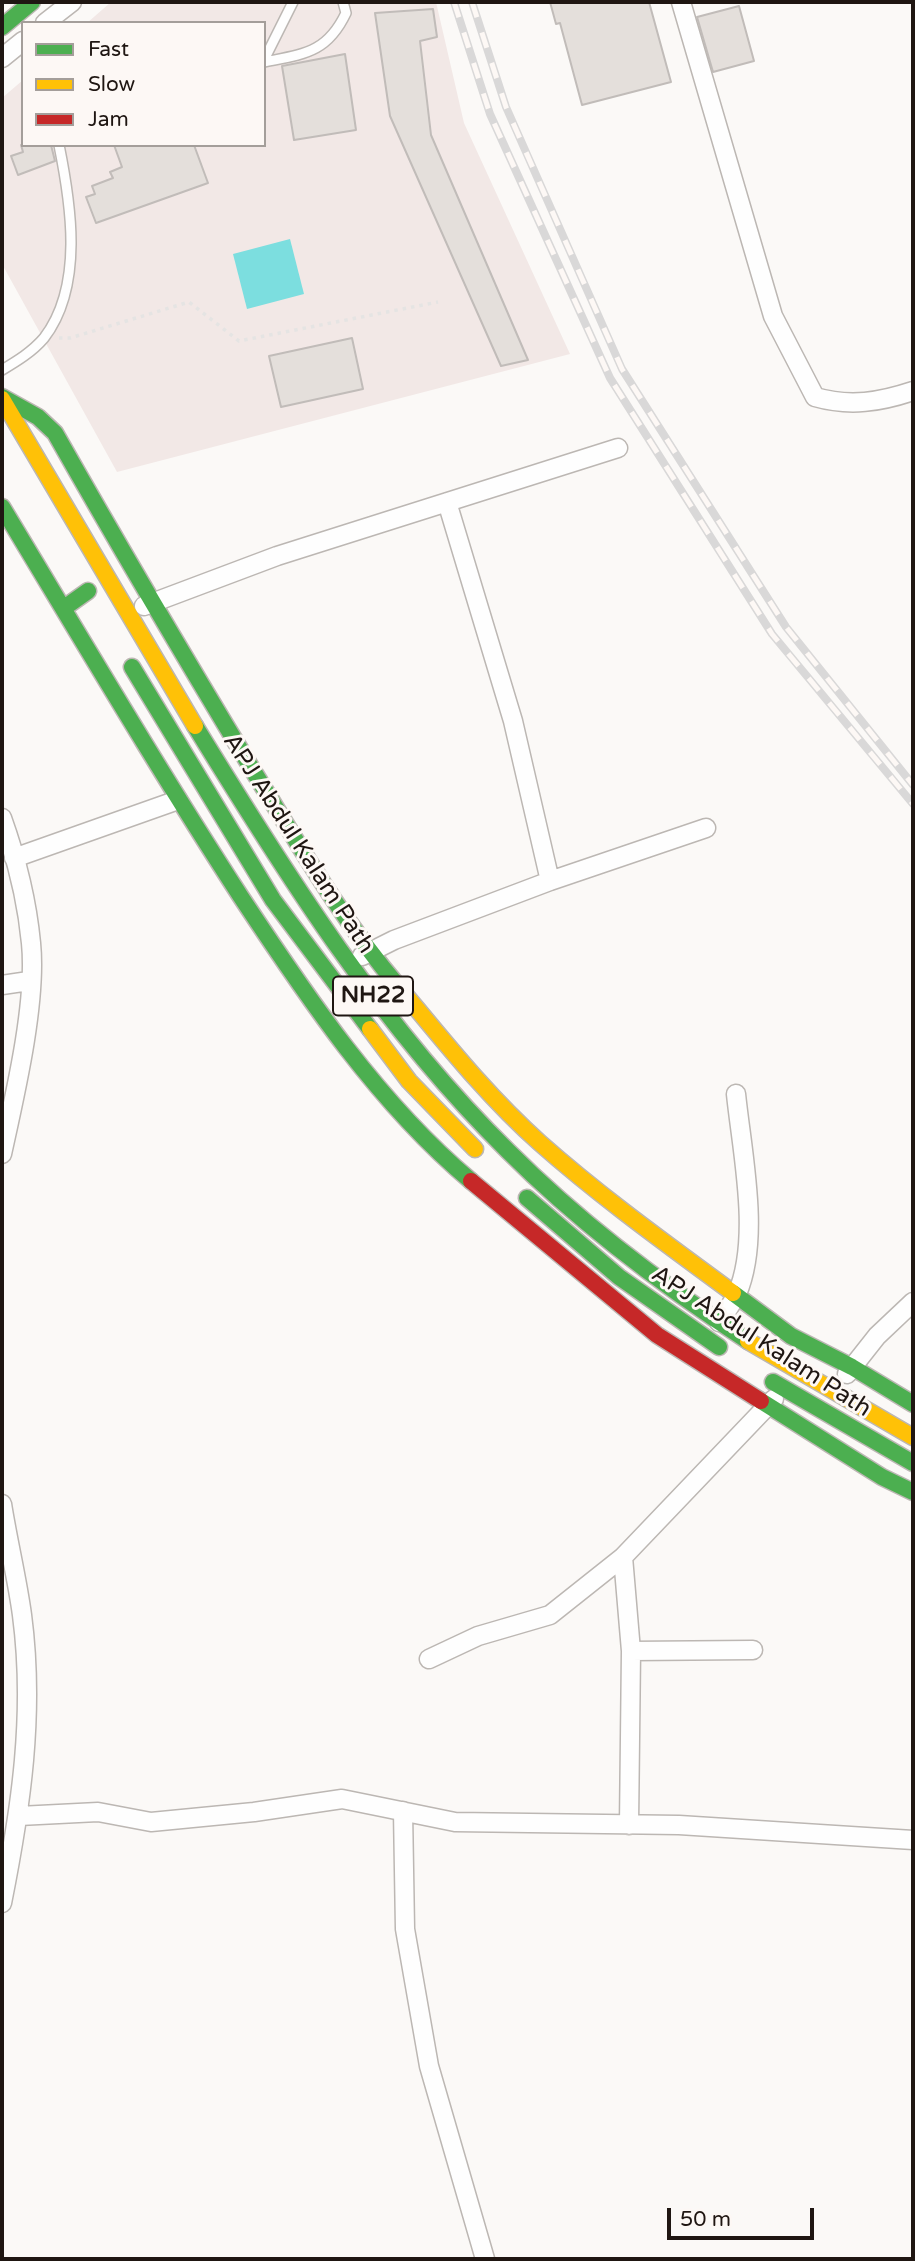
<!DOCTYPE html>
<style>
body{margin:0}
#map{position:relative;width:915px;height:2261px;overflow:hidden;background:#fbf9f7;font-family:"Varela Round",sans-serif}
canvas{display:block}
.frame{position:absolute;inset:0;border:4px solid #1f1612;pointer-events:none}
.legend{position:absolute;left:21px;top:21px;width:245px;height:126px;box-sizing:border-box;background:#fdf8f5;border:2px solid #a49e9a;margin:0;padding:9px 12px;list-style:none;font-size:21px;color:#1f1612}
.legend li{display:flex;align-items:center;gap:14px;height:35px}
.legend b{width:35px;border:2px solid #a49e9a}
.scale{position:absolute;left:667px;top:2208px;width:147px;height:32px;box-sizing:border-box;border:4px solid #1f1612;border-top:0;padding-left:9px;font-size:21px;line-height:24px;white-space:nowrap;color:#1f1612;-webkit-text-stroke:5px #fdf8f5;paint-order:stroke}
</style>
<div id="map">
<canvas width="915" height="2261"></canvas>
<div class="frame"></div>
<ul class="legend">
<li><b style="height:9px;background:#4caf50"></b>Fast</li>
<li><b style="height:9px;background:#ffc107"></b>Slow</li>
<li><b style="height:9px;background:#c62828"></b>Jam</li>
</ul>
<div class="scale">50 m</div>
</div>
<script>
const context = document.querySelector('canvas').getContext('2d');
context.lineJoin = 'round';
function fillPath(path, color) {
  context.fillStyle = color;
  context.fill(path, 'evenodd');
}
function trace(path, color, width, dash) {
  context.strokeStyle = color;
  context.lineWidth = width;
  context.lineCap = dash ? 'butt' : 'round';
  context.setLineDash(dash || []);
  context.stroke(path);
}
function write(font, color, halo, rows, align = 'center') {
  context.font = font + ' "Varela Round",sans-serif';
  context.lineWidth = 6;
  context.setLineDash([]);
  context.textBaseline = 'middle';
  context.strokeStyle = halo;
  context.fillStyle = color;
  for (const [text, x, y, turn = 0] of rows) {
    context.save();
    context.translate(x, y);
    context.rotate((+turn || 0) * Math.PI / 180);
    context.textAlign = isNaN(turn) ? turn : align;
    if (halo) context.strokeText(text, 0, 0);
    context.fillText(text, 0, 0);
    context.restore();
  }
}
fillPath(new Path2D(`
 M111,2H436L464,123L570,354L117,472L2,264V98L23,80V145H264V23H87Z`), '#f2e8e6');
fillPath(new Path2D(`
 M290,239L304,294L247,309L233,254Z`), '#7cdedf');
const building = new Path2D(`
 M550,2H649L671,82L582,105L560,23L556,24Z
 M739,6L754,61L713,72L697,17Z
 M433,9L437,37L420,41L431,135L528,360L501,366L390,116L375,13Z
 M345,54L356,130L294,140L282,66Z
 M21,145H51L55,161L18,175L11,156L23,152Z
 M114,145H194L208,183L96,223L86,197L95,194L92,186L113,178L110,172L122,167Z
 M352,338L363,389L281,407L269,356Z`);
fillPath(building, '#e4dfdb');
trace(building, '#c1bcb9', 2);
const lane = new Path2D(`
 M264,60L293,2
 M264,62C304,54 327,53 346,13L343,2
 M2,370C17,361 32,352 44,338C84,286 71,204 59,145`);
const street = new Path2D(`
 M681,2L773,316L815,397C850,407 880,402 913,391
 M45,23L72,2
 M2,58L23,41
 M447,502L513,721L550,881
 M144,606L277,556L618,448
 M2,818C16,857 27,901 31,943C37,1002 15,1095 2,1154
 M14,858L178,800
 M362,956L394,940L550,881L706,828
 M2,985L29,981
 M719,1322C725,1313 732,1304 737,1294C761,1238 742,1153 736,1094
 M847,1374L877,1336L913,1302
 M2,1504C8,1542 17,1578 22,1615C35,1713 21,1808 2,1903
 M631,1651L753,1650
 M429,1659L478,1636L550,1615L623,1557
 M403,1811L405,1929L429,2066L485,2259
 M19,1816L98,1812L151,1822L254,1812L342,1799L455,1822L679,1825L913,1840
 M629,1825L631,1651L623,1557L774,1399`);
const fast = new Path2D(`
 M2,27L32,2
 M2,397L38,417L55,433C119,546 185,658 252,769C298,843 341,919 398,986
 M2,507C81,638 158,769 241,897C307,997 378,1103 471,1181
 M64,608L88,591
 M132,667L273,900L370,1029
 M195,726C287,876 382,1027 508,1151C580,1223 662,1285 748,1341
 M527,1198L619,1277L719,1347
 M733,1293L791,1336L852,1367L913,1404
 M773,1382L913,1463
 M761,1401L882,1477L913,1492`);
const slow = new Path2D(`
 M2,399L195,726
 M398,986C443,1040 487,1096 540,1143C601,1197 668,1245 733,1293
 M370,1029L409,1081L475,1149
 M748,1341L913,1437`);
const jam = new Path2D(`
 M471,1181L657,1335L761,1401`);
trace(lane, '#bcb7b3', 12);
trace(street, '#bcb7b3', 21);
trace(fast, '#bcb7b3', 19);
trace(slow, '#bcb7b3', 19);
trace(jam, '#bcb7b3', 19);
trace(new Path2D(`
 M59,338H70L189,302L239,341L438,302`), '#e5e4e3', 3.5, [3.5, 5]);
trace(lane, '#fefefe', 9);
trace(street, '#fefefe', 18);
trace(fast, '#4caf50', 16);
trace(slow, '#ffc107', 16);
trace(jam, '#c62828', 16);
const rail = new Path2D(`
 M454,2L490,114L610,378L772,634L913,804
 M472,2L506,107L622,369L786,627L913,785`);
trace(rail, '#d9d8d8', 8);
trace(rail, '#fdf8f5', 5, [16]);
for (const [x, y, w] of [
 [373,996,80]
]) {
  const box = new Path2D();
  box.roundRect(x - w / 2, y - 19.5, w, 39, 5);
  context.fillStyle = '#fdf8f5';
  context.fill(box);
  trace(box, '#1f1612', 2);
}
write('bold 23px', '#1f1612', null, [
 ["NH22",373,996]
]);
write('24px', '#1f1612', '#fdf8f5', [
 ["APJ Abdul Kalam Path",298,844,57],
 ["APJ Abdul Kalam Path",761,1342,33]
]);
</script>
